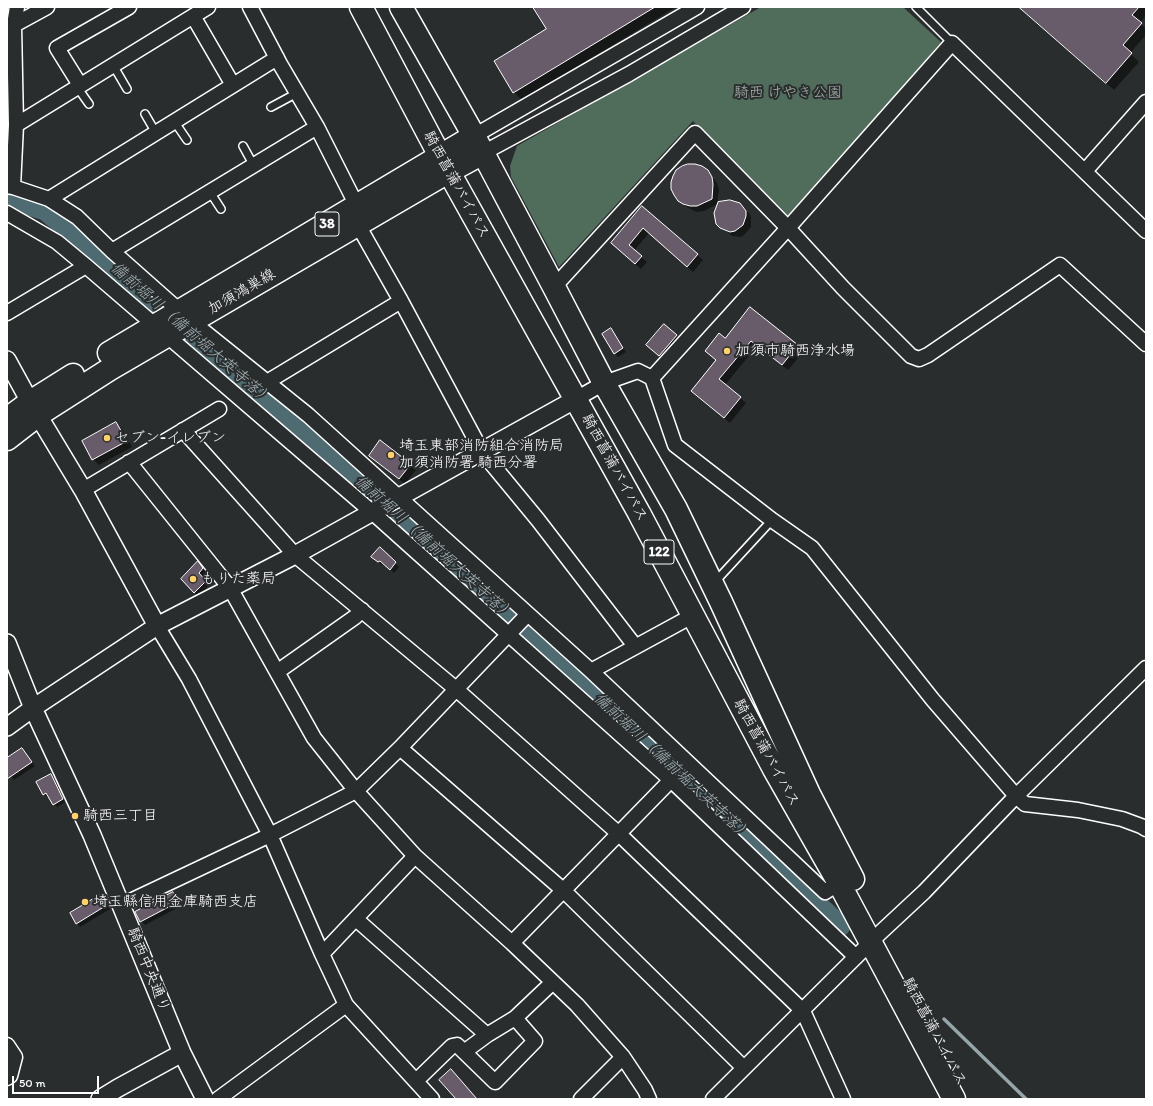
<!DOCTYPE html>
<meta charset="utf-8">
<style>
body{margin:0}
#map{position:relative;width:1153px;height:1106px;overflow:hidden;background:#2a2d2e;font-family:Itim,sans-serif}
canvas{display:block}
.frame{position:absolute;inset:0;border:8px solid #fff;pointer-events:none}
.scale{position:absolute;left:12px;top:1076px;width:87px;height:18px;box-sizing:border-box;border:2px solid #fff;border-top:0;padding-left:5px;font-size:12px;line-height:14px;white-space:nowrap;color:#fff;-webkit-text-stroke:3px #2a2d2e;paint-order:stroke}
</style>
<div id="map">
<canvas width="1153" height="1106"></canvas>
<div class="frame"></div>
<div class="scale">50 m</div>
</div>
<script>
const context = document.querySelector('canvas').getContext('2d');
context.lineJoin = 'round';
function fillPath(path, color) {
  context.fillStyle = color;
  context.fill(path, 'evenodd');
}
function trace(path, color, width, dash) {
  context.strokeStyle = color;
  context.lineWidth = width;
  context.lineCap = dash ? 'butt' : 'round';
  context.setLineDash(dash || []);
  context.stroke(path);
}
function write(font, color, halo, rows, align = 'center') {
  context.font = font + ' Itim,"Klee One",sans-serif';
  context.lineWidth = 4;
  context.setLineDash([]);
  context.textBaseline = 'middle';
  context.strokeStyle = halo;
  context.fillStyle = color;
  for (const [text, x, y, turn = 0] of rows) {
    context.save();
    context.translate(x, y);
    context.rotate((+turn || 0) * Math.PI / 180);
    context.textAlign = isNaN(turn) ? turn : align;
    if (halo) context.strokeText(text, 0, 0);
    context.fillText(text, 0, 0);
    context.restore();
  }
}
fillPath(new Path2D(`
 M761,7H903L941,42L794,222L693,121L559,267L511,177L510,166L517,146Z`), '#506c5b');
fillPath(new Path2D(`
 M534,7H676L522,100L514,92L495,61L547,29Z
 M1020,7H1146V15L1140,23L1146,29V35L1130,53L1139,62L1114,90Z
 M707,171L717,183L719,190L717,203L730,201H735L749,213L751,217V227L745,234L741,237L732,236L717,223L718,204L704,211L696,212L685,206L679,200Z
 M642,207L703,260L693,272L649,233L634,251L647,262L641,269L618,249Z
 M750,309L803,352L788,370L757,346L725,385L746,403L730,423L692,391L717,360L726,340Z
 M611,329L614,333L626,352L618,357L615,353Z
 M676,336L680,339L663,359L651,349Z
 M116,424L122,429L132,447L99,465L93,459Z
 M376,461L410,464L416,470L405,484Z
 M380,549L399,567L394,573L384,564L382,565L372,557Z
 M201,566L206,572L202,577L209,585L198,596L182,579Z
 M25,753L35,766L14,780L7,771V759Z
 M50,776L60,790H59L65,802L57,807L49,796L47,797L44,794Z
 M173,893L181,906L145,925L141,921Z
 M100,896L110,909L80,927L77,923Z`), '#0007');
trace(new Path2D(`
 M944,1019L1026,1099`), '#95a6aa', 3.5);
trace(new Path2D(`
 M7,198L45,210L138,287L264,400L441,554L666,760L840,926`), '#4e6b72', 21);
const building = new Path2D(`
 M533,7H655L513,93L494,61L546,29Z
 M1019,7H1139L1132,15L1142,23L1123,45L1132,53L1106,83Z
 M688,164H695L702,166L708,170L712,177L713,184L712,199L697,206H690L683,204L678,201L674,195L671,189V182L673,176L676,170L682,166Z
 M730,200L740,203L746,211V216L743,225L735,231L730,232L720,228L716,224L714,213L718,202Z
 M642,206L698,254L687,267L643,228L629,245L642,256L635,264L611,243Z
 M750,307L798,345L782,365L751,341L719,379L741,397L724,418L691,391L716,360L705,351L719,333L725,338Z
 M664,324L677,335L659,356L646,345Z
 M611,328L623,348L614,354L602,334Z
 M116,422L127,441L92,460L82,441Z
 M380,440L411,464L399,479L369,456Z
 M380,547L396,562L390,570L380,561L378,562L371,557Z
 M198,561L203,568L199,573L206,581L194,593L181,579Z
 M22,748L32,762L7,779V758Z
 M51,774L63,799L53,805L46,793L43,795L36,782Z
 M173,892L178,902L140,922L135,912Z
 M100,895L107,905L76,924L70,913Z
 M451,1069L477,1099H456L439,1080Z`);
fillPath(building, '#685c6b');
trace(building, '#fff', 1);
const service = new Path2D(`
 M916,7L952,43
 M113,65L127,89
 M77,87L89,104
 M271,107L297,93
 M145,114L156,133
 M174,121L187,140
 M243,146L254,166
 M210,192L221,209
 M714,583L772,520`);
const minor = new Path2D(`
 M250,7L280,64L317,127L357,206
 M193,16L233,85
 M14,25L47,7
 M80,85L57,48L129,7
 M16,125L208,7
 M474,136L697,7
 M483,153L629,74L743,7
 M1085,171L1146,102
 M7,186L13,187L49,199L77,217L112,251L191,321L308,415L591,671L825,892L839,883
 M13,187L16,125L14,25L17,7
 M49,199L277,58
 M7,213L57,242L86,266L372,512L671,780L512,943
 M358,225L401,301L482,452L538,520L635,646
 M112,251L317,127
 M554,287L695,133L788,228L843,288L911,356L919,359L928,355L1060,265L1146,344
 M7,313L86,266
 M652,378L788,228L952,43L1146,231
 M267,382L401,301
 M576,399L604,383L638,371L652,378L675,445L772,520L812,548L933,700L1016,796L1025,804L1078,810L1122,819L1141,826L1146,829
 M183,430L295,555L456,689L619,834L803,1011L843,1099
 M129,462L230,588L314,738L356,791L415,856L512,943L577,1005L623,1057L645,1090L649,1099
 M83,490L219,409
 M157,626L189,679L270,835L322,954L346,1005L432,1099
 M591,671L692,616
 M277,672L355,617L362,610
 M400,748L563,890L744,1068
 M671,780L856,957
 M122,905L270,835L356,791L400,748L527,615
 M356,919L487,1035
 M322,954L415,856
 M515,1018L553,982
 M7,1045L15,1057L10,1076L7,1078
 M416,1081L452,1046L457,1045L495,1082L535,1041L515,1018L487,1035L464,1052
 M218,1099L346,1005
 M581,1099L623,1057
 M713,1099L881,932L924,892L1016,796L1146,668`);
const tertiary = new Path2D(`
 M7,360L30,402L83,490L157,626
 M7,643L33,708L92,835L182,1053L205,1099
 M7,727L33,708L157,626L295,555L576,399
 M100,1099L118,1088L182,1053`);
const primary = new Path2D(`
 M109,353L474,136
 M7,419L30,402L73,375
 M7,439L38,415L110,369L448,172L483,153`);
const trunk = new Path2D(`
 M361,7L440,156L639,513L774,769L839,883L954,1099
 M401,7L474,136L554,287L604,383L676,509L721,602L809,794L853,879`);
trace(service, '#fff', 10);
trace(minor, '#fff', 17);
trace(tertiary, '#fff', 20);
trace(primary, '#fff', 25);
trace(trunk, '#fff', 25);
trace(service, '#2a2d2e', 7);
trace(minor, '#2a2d2e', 14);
trace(tertiary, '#2a2d2e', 17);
trace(primary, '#2a2d2e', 22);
trace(trunk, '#2a2d2e', 22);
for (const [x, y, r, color] of [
 [727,351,4,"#ffd166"],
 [107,438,4,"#ffd166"],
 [391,455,4,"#ffd166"],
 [193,579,4,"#ffd166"],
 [75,816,4,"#ffd166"],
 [85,902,4,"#ffd166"]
]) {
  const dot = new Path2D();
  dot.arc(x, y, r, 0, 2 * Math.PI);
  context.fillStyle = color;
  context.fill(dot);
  trace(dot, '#2a2d2e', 1.5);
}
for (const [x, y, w] of [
 [327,224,24],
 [659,552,30]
]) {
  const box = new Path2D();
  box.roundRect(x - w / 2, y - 12, w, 24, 3);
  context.fillStyle = '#2a2d2e';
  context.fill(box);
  trace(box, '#fff', 1);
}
write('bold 14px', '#fff', null, [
 ["38",327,224],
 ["122",659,552]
]);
write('15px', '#a8b6ad', '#2a2d2e', [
 ["騎西 けやき公園",788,93]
]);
write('15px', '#fff', '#2a2d2e', [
 ["騎西菖蒲バイパス",456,185,61],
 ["加須鴻巣線",242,292,-30],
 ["騎西菖蒲バイパス",614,468,61],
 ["騎西菖蒲バイパス",766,753,61],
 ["騎西中央通り",148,970,68],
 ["騎西菖蒲バイパス",934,1032,62]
]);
write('15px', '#fff', '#2a2d2e', [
 ["加須市騎西浄水場",735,351],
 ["セブン-イレブン",115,438],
 ["埼玉東部消防組合消防局",399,446],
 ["加須消防署 騎西分署",399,463],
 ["もりた薬局",201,579],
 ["騎西三丁目",83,816],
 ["埼玉縣信用金庫騎西支店",93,902]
], 'left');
write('italic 16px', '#a6b5b8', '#2a2d2e', [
 ["備前堀川（備前堀大英寺落）",191,334,41],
 ["備前堀川（備前堀大英寺落）",434,548,42],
 ["備前堀川（備前堀大英寺落）",672,767,43]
]);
</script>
